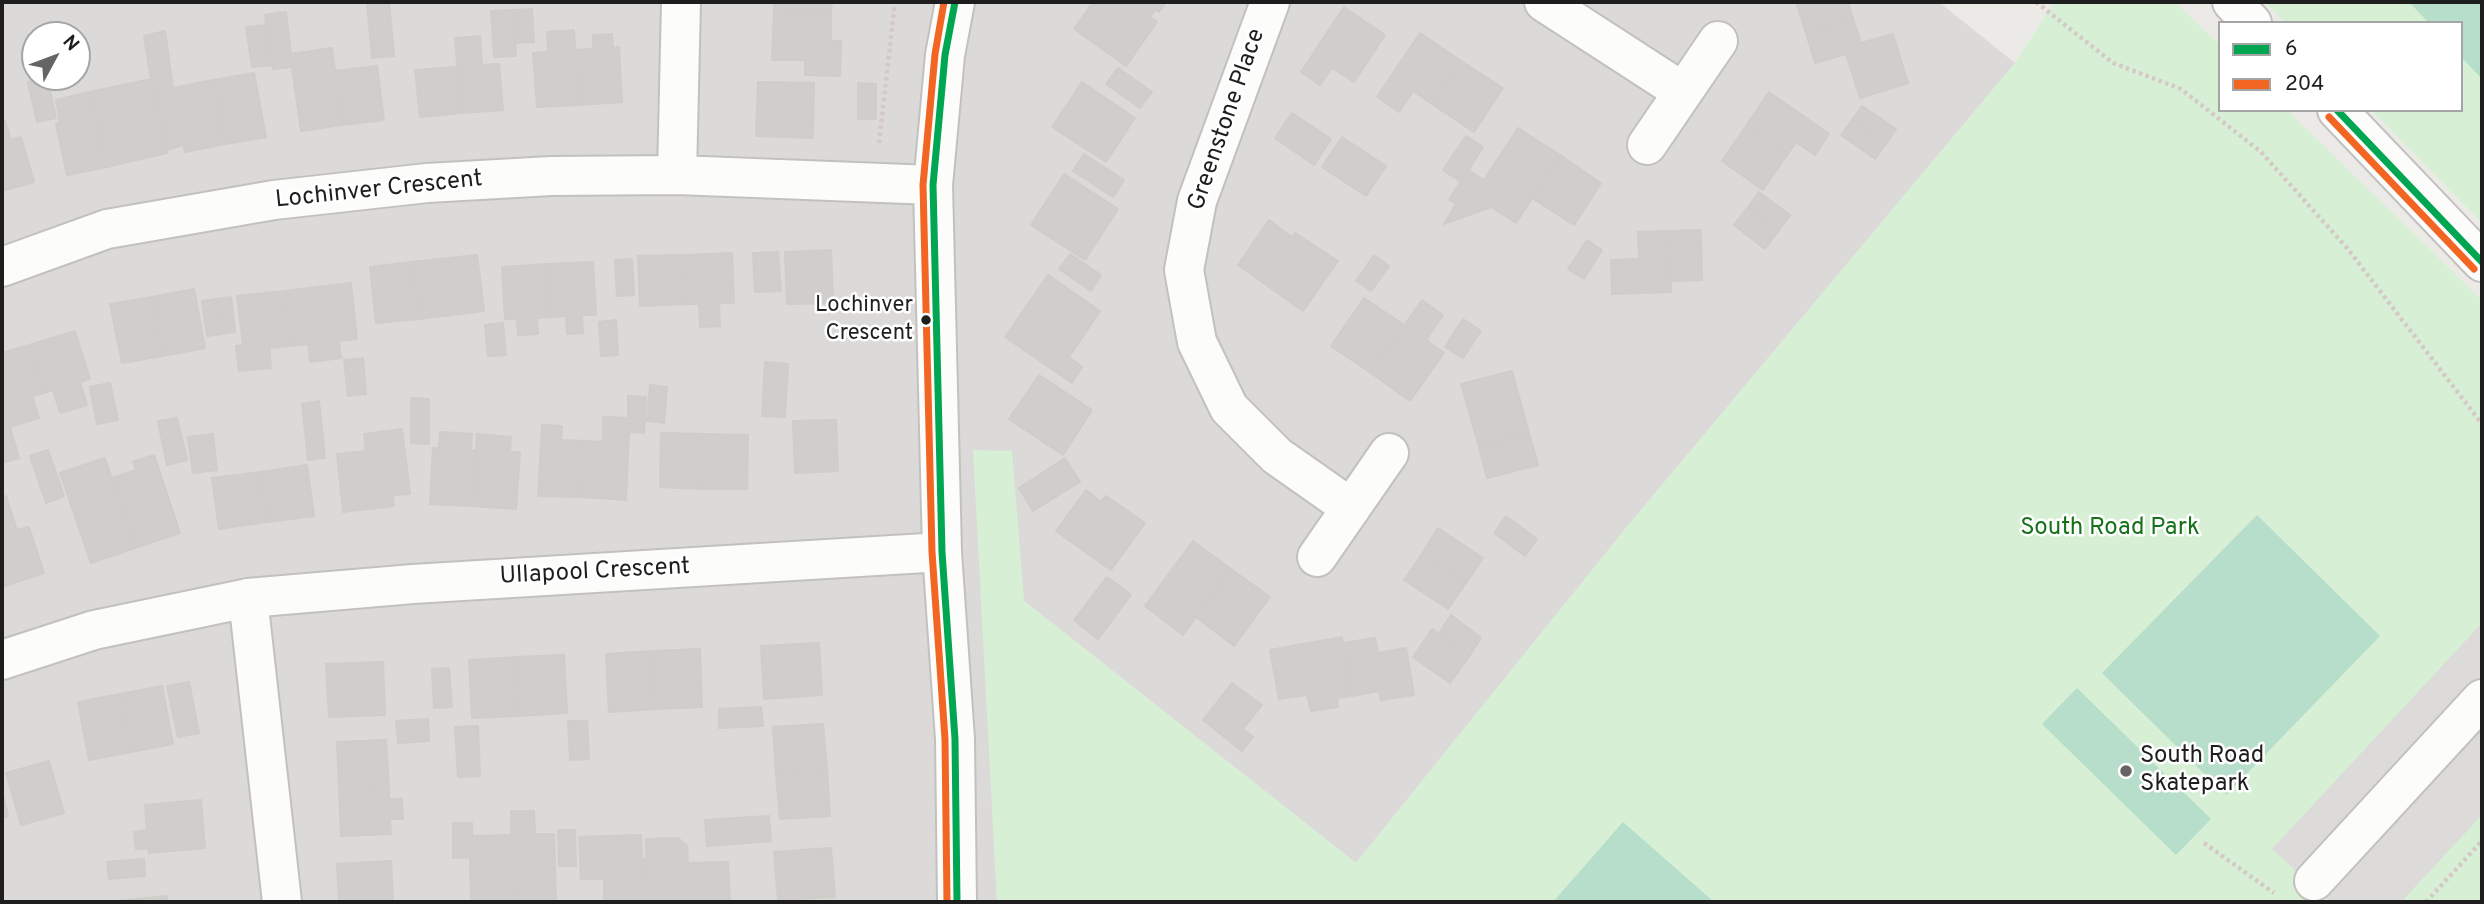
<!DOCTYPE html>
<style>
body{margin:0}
#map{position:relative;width:2484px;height:904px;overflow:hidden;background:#eceae7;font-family:Overpass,sans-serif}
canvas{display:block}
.frame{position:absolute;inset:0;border:4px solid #1e1e1e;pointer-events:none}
.legend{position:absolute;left:2218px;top:21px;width:245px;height:91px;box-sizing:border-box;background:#fff;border:2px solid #a5a5a5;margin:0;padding:9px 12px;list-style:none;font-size:21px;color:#1e1e1e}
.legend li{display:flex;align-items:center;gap:14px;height:35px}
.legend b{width:35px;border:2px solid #a5a5a5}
.north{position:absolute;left:21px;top:21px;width:70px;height:70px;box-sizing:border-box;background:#fff;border:2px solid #a5a5a5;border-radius:50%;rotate:49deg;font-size:19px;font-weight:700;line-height:28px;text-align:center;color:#1e1e1e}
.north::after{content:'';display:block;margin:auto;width:24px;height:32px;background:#666564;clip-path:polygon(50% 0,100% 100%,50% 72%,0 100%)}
</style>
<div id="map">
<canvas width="2484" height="904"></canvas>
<div class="frame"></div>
<ul class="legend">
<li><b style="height:9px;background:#00a651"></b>6</li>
<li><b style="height:9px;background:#f26522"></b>204</li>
</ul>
<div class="north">N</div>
</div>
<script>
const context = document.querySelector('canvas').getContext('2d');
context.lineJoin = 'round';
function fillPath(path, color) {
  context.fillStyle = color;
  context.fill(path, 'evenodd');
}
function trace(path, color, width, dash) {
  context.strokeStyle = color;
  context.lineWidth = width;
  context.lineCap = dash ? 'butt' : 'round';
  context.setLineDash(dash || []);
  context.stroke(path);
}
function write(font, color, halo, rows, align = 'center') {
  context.font = font + ' Overpass,sans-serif';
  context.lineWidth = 5;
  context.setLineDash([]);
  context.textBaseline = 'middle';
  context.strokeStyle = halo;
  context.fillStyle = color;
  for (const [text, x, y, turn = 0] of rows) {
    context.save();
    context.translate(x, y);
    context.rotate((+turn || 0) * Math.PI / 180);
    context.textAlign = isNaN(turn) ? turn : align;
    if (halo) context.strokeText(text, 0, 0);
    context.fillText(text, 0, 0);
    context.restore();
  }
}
fillPath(new Path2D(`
 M2,2H1939L2015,63L1626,528L1356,863L981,567L997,902H2ZM35,35H77V77H35Z`), '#dbdad8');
fillPath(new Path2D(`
 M2054,2H2175L2220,45V110H2287L2482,300V902H997L973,450L1012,451L1024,601L1356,863L1626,528L2015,63Z
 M2265,2H2482V223L2371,110H2461V23H2285Z`), '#d7f0d5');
fillPath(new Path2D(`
 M2409,2H2482V79L2461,57V23H2429Z
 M2257,515L2380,636L2226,795L2102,673Z
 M2077,688L2211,819L2176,855L2042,724Z
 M1623,822L1714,902H1553Z`), '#b6decb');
fillPath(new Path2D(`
 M2482,623V815L2401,902H2330L2272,849Z`), '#dcdbda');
const building = new Path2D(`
 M367,2H389L394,56L372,58Z
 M774,2H832L831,13L774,11Z
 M1093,2H1145L1156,9L1150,17L1157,22L1126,66L1074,29Z
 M1145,2H1166L1159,12Z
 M1796,2H1848L1853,19L1806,33Z
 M1344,7L1385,35L1354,82L1332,68L1320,85L1301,72Z
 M532,9L534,42L515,43L513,10Z
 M513,10L516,56L494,57L491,11Z
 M774,11L831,13V41H841L840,76L805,75V60H772Z
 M286,12L291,54L332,48L342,125L301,131L292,67L273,69L266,25L265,15Z
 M1853,19L1861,43L1893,34L1908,83L1860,98L1846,54L1815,63L1806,33Z
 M266,25L272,65L252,67L246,27Z
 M574,30L579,105L537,107L533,53L548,52L547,32Z
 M165,31L173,88L213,80L225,144L185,152L183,145L167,150L151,79L144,36Z
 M1420,33L1461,61L1432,104L1413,91L1399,112L1377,97Z
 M612,34L613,48L619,47L622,102L579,105L576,50L593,49V35Z
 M480,36L482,65L499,64L503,110L461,113L455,38Z
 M1461,61L1503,88L1474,132L1432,104Z
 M377,66L384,120L342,125L335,71Z
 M457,67L461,113L420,117L415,70Z
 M1118,68L1152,92L1140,108L1106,84Z
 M254,73L266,137L225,144L213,80Z
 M47,77L56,118L37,122L28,82Z
 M151,79L167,153L107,167L90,92Z
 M758,82L814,83L813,138L756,136Z
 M1082,82L1135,118L1106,162L1052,127Z
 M858,83L876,84V119H858Z
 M90,92L107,167L67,175L56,124L60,123L56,100Z
 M1769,92L1829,134L1815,155L1796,142L1787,155L1746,126Z
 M1862,106L1896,129L1886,144L1852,120Z
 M1292,113L1331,139L1314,165L1275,138Z
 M1852,120L1886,144L1875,159L1841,135Z
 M5,121L11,140L21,137L34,182L2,191V122Z
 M1746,126L1787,155L1763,190L1722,161Z
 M1518,128L1560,155L1516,223L1491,207L1444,224L1456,204L1449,200L1468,170L1484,180Z
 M1466,136L1483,147L1461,182L1443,170Z
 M1342,137L1386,166L1366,196L1322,167Z
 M1084,154L1124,180L1113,197L1073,171Z
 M1560,155L1601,183L1574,225L1532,198Z
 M1064,174L1118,209L1085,260L1031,225Z
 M1759,192L1790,215L1779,230L1748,207Z
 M1748,207L1779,230L1765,249L1734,225Z
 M1269,220L1292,237L1295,233L1338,261L1303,311L1238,265Z
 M1701,230L1702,280L1671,281L1670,231Z
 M1670,231L1671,292L1612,294L1611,260L1639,259L1638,232Z
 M1587,240L1602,250L1584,279L1568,269Z
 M831,250L833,303L787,304L785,252Z
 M778,252L781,291L755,292L753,253Z
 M732,253L734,303H719L720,326L700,327L699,304H687L685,255Z
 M1070,254L1101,275L1091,291L1059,269Z
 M477,255L484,311L419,319L412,262Z
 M685,255L687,304L640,306L638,256Z
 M1374,255L1389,266L1371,291L1356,281Z
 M632,259L634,295L617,296L615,260Z
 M412,262L419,319L376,323L370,267Z
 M593,262L596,315H582L583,333L567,334L566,316L550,317L547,264Z
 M547,264L550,317L537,318L538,334L518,335L517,319H505L502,267Z
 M1048,275L1100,311L1069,357L1082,367L1072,383L1005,337Z
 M351,283L357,339L339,341L341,358L310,362L308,344L290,346L284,291Z
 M194,289L205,348L163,356L152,297Z
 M284,291L290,346L269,348L271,368L239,371L236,346L243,345L237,296Z
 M152,297L163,356L122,363L110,304Z
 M231,297L235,332L221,334L216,299Z
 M1364,298L1404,325L1371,373L1331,346Z
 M216,299L221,334L207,336L202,301Z
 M1422,300L1443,315L1426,340L1444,353L1410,401L1371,373Z
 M1463,319L1481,331L1463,358L1445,347Z
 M616,320L618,355L601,356L599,322Z
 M503,323L506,355L488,356L485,325Z
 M75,331L90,379L80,382L87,405L60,413L53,390L44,393L29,345Z
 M29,345L44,393L32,396L39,418L10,427L19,458L2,463V353Z
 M363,358L366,394L348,396L344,360Z
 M765,362L788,364L785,417L762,416Z
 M1512,371L1529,433L1479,447L1461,384Z
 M1039,375L1092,410L1063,455L1009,419Z
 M110,383L118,420L97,424L90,387Z
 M650,385L667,387L664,423L647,421Z
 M628,396L646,397L644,433L629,432L626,500L582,497L585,441L603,442V417L628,418Z
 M411,398L429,399V444L411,443Z
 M319,401L325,458L308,460L302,404Z
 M177,418L187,460L167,465L158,421Z
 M836,420L838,471L795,473L793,421Z
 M542,425L562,426L561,440L585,441L582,497L538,496Z
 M402,429L410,494L393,495L394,506L343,512L337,454L366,451L364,434Z
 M440,432L472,434L471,450H476L473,506L430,504L433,448H439Z
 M661,433L705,434L703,489L660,487Z
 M1529,433L1538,465L1487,478L1479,447Z
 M213,434L217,470L193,473L188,437Z
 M477,434L511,437L510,452H520L516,509L473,506Z
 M705,434L748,435L747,489H703Z
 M48,450L64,496L46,503L30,456Z
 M154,455L180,533L135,548L112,478L136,470L133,462Z
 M105,458L135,548L91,563L60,473Z
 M1065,458L1080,482L1033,511L1019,488Z
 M307,465L314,516L267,522L260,472Z
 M260,472L267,522L219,529L212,478Z
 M1086,490L1101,502L1106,496L1145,523L1111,570L1056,531Z
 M6,496L17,530L29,527L44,573L2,587V497Z
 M1506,516L1537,539L1525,556L1494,533Z
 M1438,528L1483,558L1466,583L1422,554Z
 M1193,541L1231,569L1183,635L1145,606Z
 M1422,554L1466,583L1448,609L1404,580Z
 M1231,569L1270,597L1234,646L1196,617Z
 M1107,577L1131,595L1098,639L1074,620Z
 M1451,615L1481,638L1470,655L1439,633Z
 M1432,629L1470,655L1450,683L1413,657Z
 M1342,637L1352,696L1337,698L1338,707L1311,711L1307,695L1279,699L1270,650Z
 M1375,638L1378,653L1406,648L1414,695L1381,700L1379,691L1352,696L1343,643Z
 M819,643L822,695L764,699L761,646Z
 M700,649L702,707L656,709L653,651Z
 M653,651L656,709L609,712L606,654Z
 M564,655L567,713L519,716L517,657Z
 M517,657L519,716L472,718L469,660Z
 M383,662L385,715L329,717L326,664Z
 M449,668L452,707L434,708L432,669Z
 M189,682L199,733L178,737L167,686Z
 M1232,683L1262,705L1243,729L1253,737L1242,751L1203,720Z
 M162,686L173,744L131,752L120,694Z
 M120,694L131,752L89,760L78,702Z
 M761,707L763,726L719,728V709Z
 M428,719L429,741L398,743L396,721Z
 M568,721H587L589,759L570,760Z
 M823,724L827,770L776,774L773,727Z
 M478,726L480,776L458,777L455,727Z
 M386,740L389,787L339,789L337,742Z
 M49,761L64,813L21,825L6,773Z
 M827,770L830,816L780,819L776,774Z
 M389,787V799H402L403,819H390L391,834L341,836L339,789Z
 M2,791L8,816L2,818Z
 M201,800L205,848L149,853L148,848L136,849L134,832L147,830L145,805Z
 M511,811H534L535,834H554L556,902H513Z
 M769,816L771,841L707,846L705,820Z
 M453,823H472V836L512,835L513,902H471L470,857L453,858Z
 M558,830H575L576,866H559Z
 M641,835L642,859H646L648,902H604V879H581L579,837Z
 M678,838L687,846L688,863L728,862L730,902H648L646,839Z
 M831,848L835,897L778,900L774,852Z
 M144,859L145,876L109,879L107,862Z
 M391,861L393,902H339L337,864Z
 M167,896V902H110Z`);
fillPath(building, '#d0cecc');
trace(building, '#cfccc9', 2);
const minor = new Path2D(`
 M955,2L945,55L933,185L942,552L955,739L957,902
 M1270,2L1197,201L1184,270L1197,342L1229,408L1277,456L1351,508
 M1544,2L1683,92
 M2232,2L2252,23
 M2337,110L2482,262
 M1647,145L1718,41
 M677,175L681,2
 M2,267L107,229L274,200L427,183L551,176L677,175L933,185
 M1317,557L1389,453
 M248,598L282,902
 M2,660L94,630L248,598L413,584L942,552
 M2314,881L2482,699`);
trace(minor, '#c2c1bf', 42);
trace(new Path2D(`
 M2036,2L2113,63L2181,89L2261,152L2347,248L2482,424
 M879,143L895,2
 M2204,843L2274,893
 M2426,902L2482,841`), '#d5c9c7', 4.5, [3.5, 3.5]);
trace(minor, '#fcfcfb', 38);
trace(new Path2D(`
 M955,2L945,55L933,185L942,552L955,739L957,902
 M2337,110L2482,262`), '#00a651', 7);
trace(new Path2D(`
 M944,2L935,54L923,185L932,552L945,739L947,902
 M2329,117L2474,269`), '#f26522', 7);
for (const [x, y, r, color] of [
 [926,320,6,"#1e1e1e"],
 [2126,771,7,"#666564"]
]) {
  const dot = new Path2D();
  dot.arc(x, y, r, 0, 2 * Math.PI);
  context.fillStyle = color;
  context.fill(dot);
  trace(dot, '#fff', 2.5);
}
write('22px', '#1e1e1e', '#fff', [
 ["Lochinver",913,307],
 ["Crescent",913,335]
], 'right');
write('24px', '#1e1e1e', '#fff', [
 ["Greenstone Place",1228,120,-71],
 ["Lochinver Crescent",379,191,-6],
 ["Ullapool Crescent",595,573,-3]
]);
write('24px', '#167119', '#fff', [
 ["South Road Park",2110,529]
]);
write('24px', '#1e1e1e', '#fff', [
 ["South Road",2140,757],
 ["Skatepark",2140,785]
], 'left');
</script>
